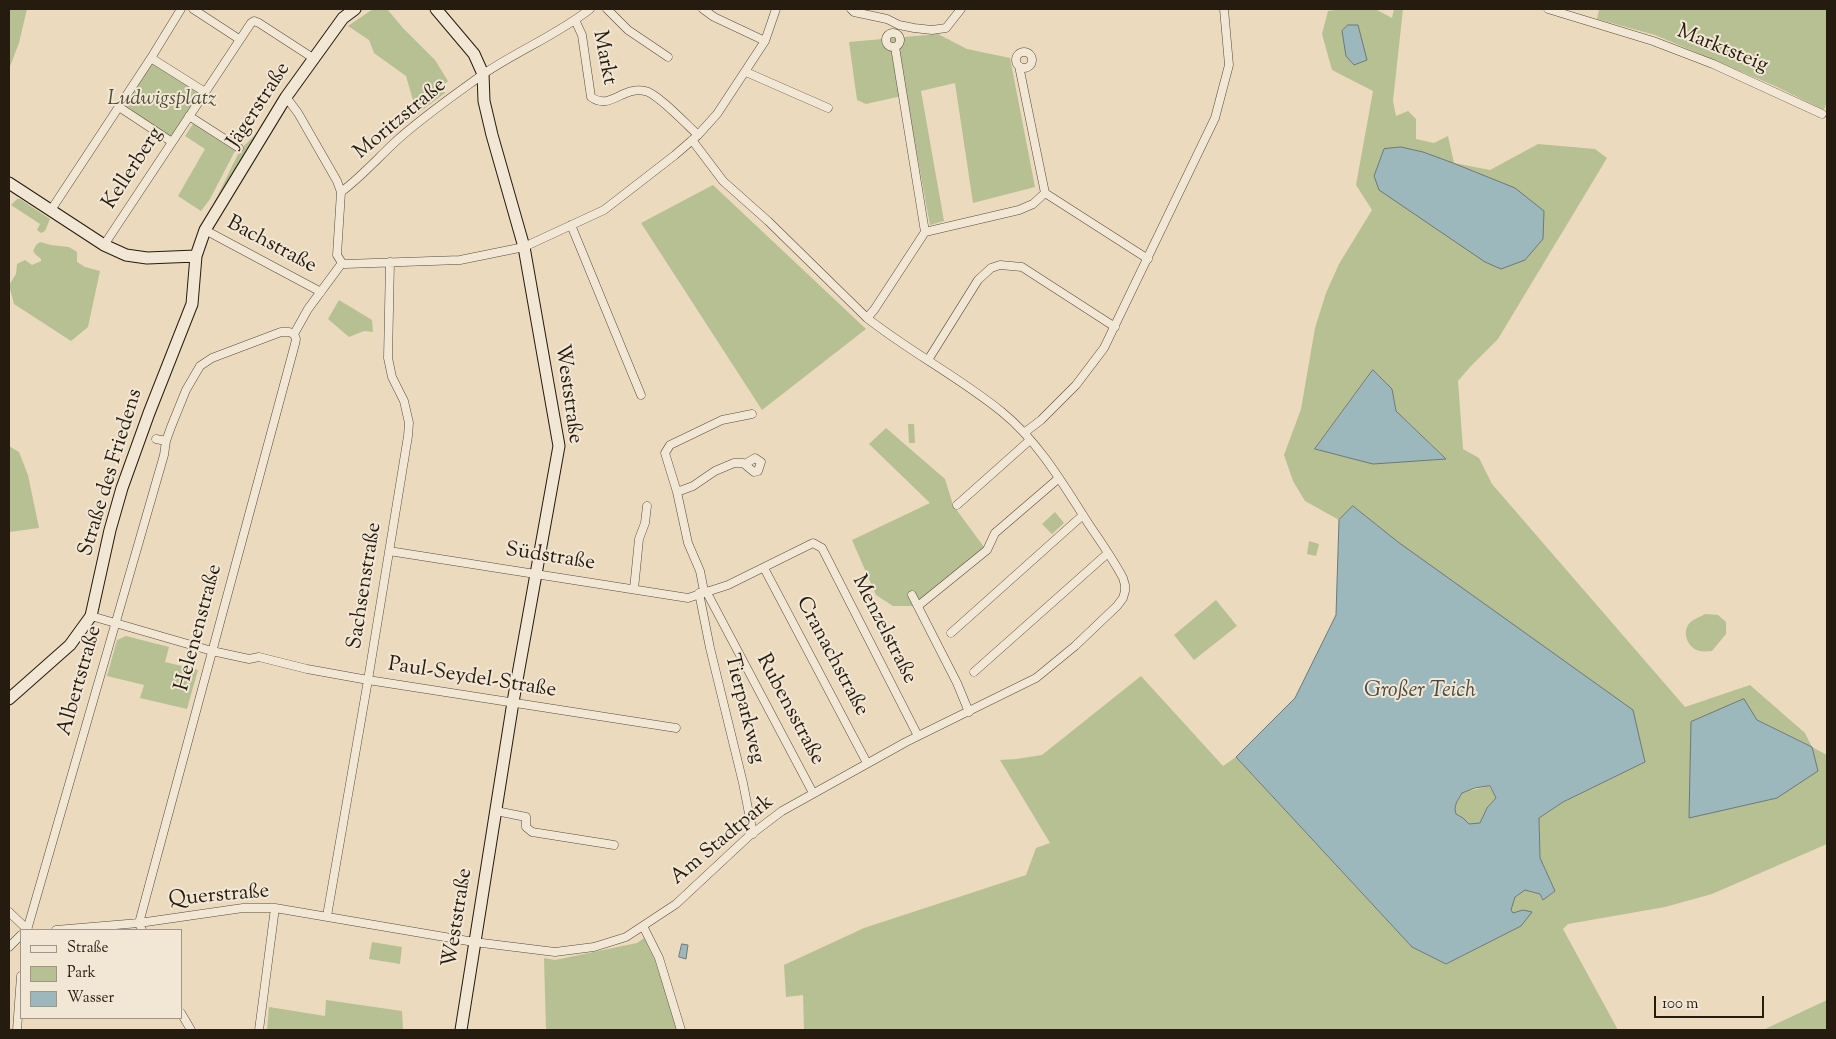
<!DOCTYPE html>
<meta charset="utf-8">
<style>
body{margin:0}
#map{position:relative;width:1836px;height:1039px;overflow:hidden;background:#ebdabe;font-family:"Sorts Mill Goudy",serif}
canvas{display:block}
.frame{position:absolute;inset:0;border:10px solid #251b0f;pointer-events:none}
.legend{position:absolute;left:20px;top:929px;width:162px;height:90px;box-sizing:border-box;background:#f2e7d5;border:1px solid #a09586;margin:0;padding:6px 9px;list-style:none;font-size:15px;color:#251b0f}
.legend li{display:flex;align-items:center;gap:10px;height:25px}
.legend b{width:25px;border:1px solid #a09586}
.scale{position:absolute;left:1654px;top:996px;width:110px;height:22px;box-sizing:border-box;border:2px solid #251b0f;border-top:0;padding-left:6px;font-size:15px;line-height:18px;white-space:nowrap;color:#251b0f;-webkit-text-stroke:4px #f2e7d5;paint-order:stroke}
</style>
<div id="map">
<canvas width="1836" height="1039"></canvas>
<div class="frame"></div>
<ul class="legend">
<li><b style="height:6px;background:#f2e7d5"></b>Straße</li>
<li><b style="height:14px;background:#b6c093"></b>Park</li>
<li><b style="height:14px;background:#9db8bc"></b>Wasser</li>
</ul>
<div class="scale">100 m</div>
</div>
<script>
const context = document.querySelector('canvas').getContext('2d');
context.lineJoin = 'round';
function fillPath(path, color) {
  context.fillStyle = color;
  context.fill(path, 'evenodd');
}
function trace(path, color, width, dash) {
  context.strokeStyle = color;
  context.lineWidth = width;
  context.lineCap = dash ? 'butt' : 'round';
  context.setLineDash(dash || []);
  context.stroke(path);
}
function write(font, color, halo, rows, align = 'center') {
  context.font = font + ' "Sorts Mill Goudy",serif';
  context.lineWidth = 4;
  context.setLineDash([]);
  context.textBaseline = 'middle';
  context.strokeStyle = halo;
  context.fillStyle = color;
  for (const [text, x, y, turn = 0] of rows) {
    context.save();
    context.translate(x, y);
    context.rotate((+turn || 0) * Math.PI / 180);
    context.textAlign = isNaN(turn) ? turn : align;
    if (halo) context.strokeText(text, 0, 0);
    context.fillText(text, 0, 0);
    context.restore();
  }
}
fillPath(new Path2D(`
 M9,9H27L19,43L9,69Z
 M373,9H387L403,28L435,60L448,81L442,87L445,93L417,114L406,76L374,53L369,40L348,26Z
 M1342,9H1375L1392,18L1394,9H1403L1393,101L1396,116L1408,111L1416,119V139L1434,143L1448,136L1454,163L1490,170L1538,144L1595,149L1607,158L1498,339L1471,366L1458,381L1463,449L1479,458L1492,484L1685,707L1750,685L1805,733L1812,747L1827,755V844L1712,894L1665,907L1568,924L1563,929L1618,1030H804L803,995L786,997L784,965L864,928L1026,875L1036,848L1050,843L1000,760L1016,759L1042,755L1141,676L1223,766L1236,757L1412,947L1446,964L1521,926L1523,910L1513,914L1510,910L1515,897L1525,889L1540,894L1543,900L1555,891L1540,858L1539,818L1563,802L1645,762L1398,542L1354,507L1339,520L1305,501L1293,481L1284,455L1301,409L1315,328L1326,293L1339,264L1372,210L1356,185L1373,91L1332,70L1322,34L1328,11ZM1373,370L1392,389L1396,411L1445,458L1315,449ZM1757,720L1812,747L1692,735L1691,722Z
 M1599,9H1827V101L1824,110L1775,86L1655,35L1597,19Z
 M938,34L967,49L1010,58L1035,187L973,203L955,83L921,91L944,221L930,225L906,95L866,104L857,100L849,42Z
 M151,58L205,92L172,142L119,107Z
 M193,124L235,151L210,199L201,211L178,196L205,149L185,136Z
 M260,130L213,205L238,154L244,146Z
 M713,185L866,329L762,410L641,223Z
 M17,199H20L50,219L45,231L41,233L37,230L40,224L11,205Z
 M40,242L51,245L69,247L77,252V262L85,267L100,271L88,327L71,341L14,304L9,285L16,274L17,264L25,260L32,265L41,261V259L35,254L33,251L36,245Z
 M339,300L372,320L373,332L364,331L349,337L328,319Z
 M908,424H914L915,443H909Z
 M886,428L945,479L953,505L984,547L918,606H893L876,595L852,540L930,503L869,444Z
 M9,446L19,452L28,475L39,528L9,532Z
 M1055,512L1064,523L1052,534L1042,524Z
 M1309,541L1319,544L1316,556L1307,554Z
 M1216,600L1237,626L1194,660L1174,635Z
 M1705,614L1718,615L1726,622V634L1712,651C1708,651 1703,652 1700,651C1689,649 1682,635 1688,625C1691,620 1700,617 1705,614Z
 M126,636L169,647L165,662L198,670L187,709L140,698L144,685L107,676L117,640Z
 M1489,786L1496,798L1487,808L1480,823L1469,825L1463,818L1456,814C1453,806 1458,800 1461,793Z
 M644,938L655,961L678,1030H546L544,958L555,960L637,943Z
 M372,942L402,947L400,964L369,959Z
 M326,1000L402,1011L403,1030H267L269,1007L325,1016Z
 M1827,1000V1030H1763Z`), '#b6c093');
const water = new Path2D(`
 M1348,25H1358L1367,60L1354,65L1346,56L1342,31Z
 M1401,147L1423,152L1453,163L1515,188L1544,211L1543,239L1525,260L1501,269L1485,262L1379,190L1374,176L1384,149Z
 M1373,370L1392,389L1396,411L1446,459L1373,464L1315,449Z
 M1353,506L1398,542L1633,710L1645,762L1563,802L1539,818L1540,858L1555,891L1543,900L1540,894L1525,890L1515,897L1511,910L1513,913L1523,910L1532,912L1521,926L1446,964L1412,947L1236,757L1295,698L1336,615L1339,520ZM1490,786L1496,798L1487,808L1480,823L1469,824L1463,818L1456,814C1453,806 1458,800 1462,793L1475,788Z
 M1744,699L1757,720L1812,747L1818,771L1777,798L1689,818L1691,722Z
 M682,944L688,945L686,959L679,957Z`);
fillPath(water, '#9db8bc');
trace(water, '#6d7977', 1);
const street = new Path2D(`
 M193,9L239,39
 M607,9L628,30L668,57
 M703,9L714,17L765,41
 M851,9L854,12L887,19L899,25L914,28L932,30L946,28L961,9
 M1548,9L1653,41L1713,64L1822,114
 M575,20L582,35L591,97C610,111 622,86 645,91C657,93 687,125 698,135
 M886 40a7 7 0 1 1 14 0a7 7 0 1 1-14 0Z
 M895,47L925,232
 M1016 60a8 8 0 1 1 16 0a8 8 0 1 1-16 0Z
 M151,58L205,92
 M1019,66L1045,193L1148,259
 M746,72L828,108
 M286,97L298,113L337,181L341,192L337,255L342,263
 M119,107L172,142
 M189,116L239,148
 M341,192C361,177 376,160 394,143C421,118 453,96 482,75C517,51 557,35 590,9
 M51,210L151,58L181,9
 M571,225L641,395
 M205,230L321,292
 M104,245L251,23L254,21L259,23L313,58
 M342,263L345,264L460,260L524,247L604,210L675,155L698,135L717,114L765,41L776,9
 M867,318L874,310L925,232L1019,210L1033,204L1045,193
 M294,334L308,309L342,263
 M928,360L978,280L991,268L1000,265L1022,267L1115,327
 M1024,433L1041,420L1076,385L1104,348L1215,118L1229,65L1224,9
 M156,439L166,441
 M677,492L665,453L670,445L722,420L752,414
 M957,505L1030,440
 M389,551L688,598L728,585L813,543L822,548L918,736
 M764,568L867,763
 M634,589L639,539L645,523L647,506
 M704,591L700,571L688,543L677,492L693,486L715,471L734,463H743L754,472L758,471L761,462L755,458L745,464
 M706,591L813,793
 M699,593L710,648L743,783L753,834
 M912,595L957,683L969,712
 M918,606L987,550L995,533L1059,478
 M91,616L212,651L249,659L259,657L307,669L368,680L676,728
 M951,633L1083,515
 M974,672L1108,553
 M496,811L526,817V827L532,832L614,845
 M9,912L28,930
 M327,916L368,680L408,436L409,423L404,401L392,377L388,358L390,262
 M643,926L659,958L681,1030
 M27,930L164,455L166,441L171,427L186,390L200,366L212,358L281,332H289L294,334
 M56,930L139,923L243,908H275L474,942L555,952L594,947L626,937L676,904L749,836L782,811L906,742L1036,678L1075,646L1117,606L1123,598L1125,591V585L1123,578C1113,559 1100,541 1088,523C1063,484 1038,441 1002,412C959,377 910,352 867,318L768,221L723,181L692,140
 M142,930L139,923L295,344L296,339L294,334
 M9,947L21,935
 M181,1013L191,1030
 M17,1030L21,976
 M259,1030L275,908`);
const secondary = new Path2D(`
 M436,9L474,54L483,74L484,101L492,135L524,247L559,446L513,702L461,1030
 M9,183L104,245L126,255L147,258L196,256
 M9,699L70,645L91,616L110,530L122,488L149,413L192,304L196,256L205,230L286,97L343,18L355,9`);
trace(street, '#564b3b', 9);
trace(secondary, '#251b0f', 13);
trace(street, '#f2e7d5', 8);
trace(secondary, '#f2e7d5', 11);
write('21px', '#251b0f', '#f2e7d5', [
 ["Marktsteig",1722,50,22],
 ["Markt",603,58,79],
 ["Jägerstraße",260,106,-57],
 ["Moritzstraße",401,120,-40],
 ["Kellerberg",134,169,-57],
 ["Bachstraße",271,246,28],
 ["Weststraße",567,394,82],
 ["Straße des Friedens",112,473,-73],
 ["Südstraße",550,558,9],
 ["Sachsenstraße",366,586,-81],
 ["Helenenstraße",200,628,-75],
 ["Menzelstraße",883,630,63],
 ["Cranachstraße",831,657,62],
 ["Paul-Seydel-Straße",472,679,9],
 ["Albertstraße",81,681,-74],
 ["Tierparkweg",743,709,76],
 ["Rubensstraße",789,710,62],
 ["Am Stadtpark",723,841,-40],
 ["Querstraße",219,897,-5],
 ["Weststraße",459,918,-81]
]);
write('italic 21px', '#504d37', '#f2e7d5', [
 ["Ludwigsplatz",162,100]
]);
write('italic 22px', '#494a43', '#f2e7d5', [
 ["Großer Teich",1420,692]
]);
</script>
